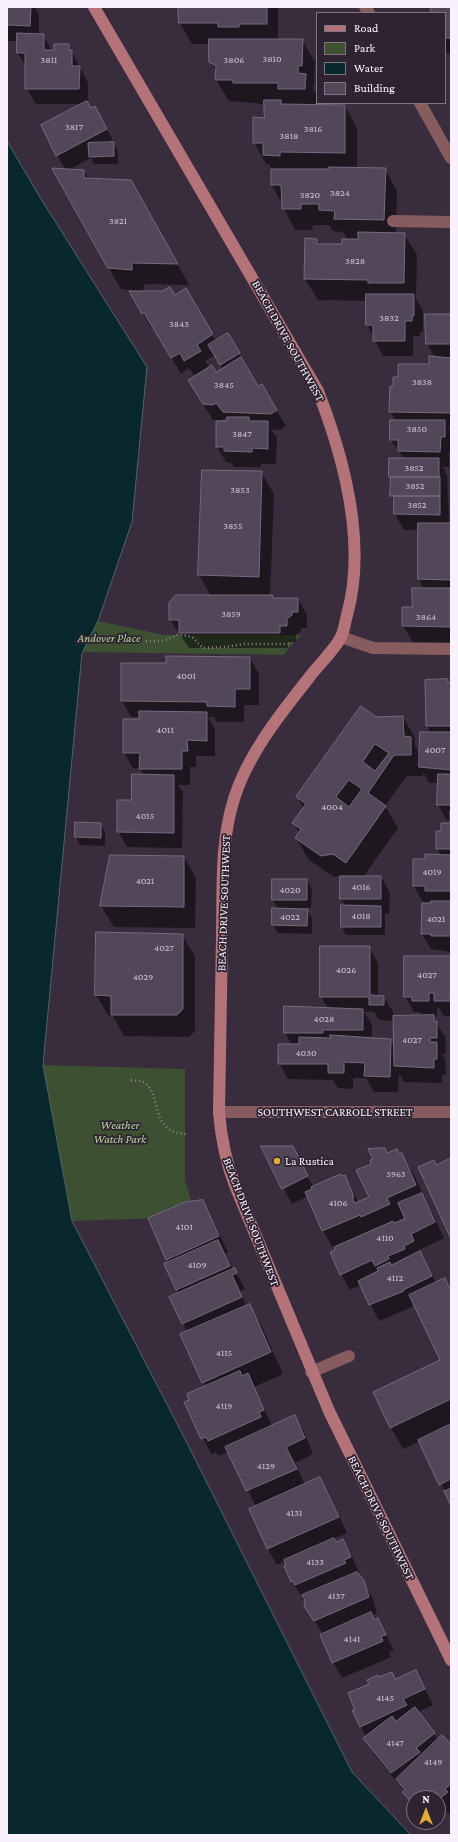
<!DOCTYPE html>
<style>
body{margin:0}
#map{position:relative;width:458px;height:1842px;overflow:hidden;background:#392c3d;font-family:"Crimson Pro",serif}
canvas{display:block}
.frame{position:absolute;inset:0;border:8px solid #f9f1fb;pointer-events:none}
.legend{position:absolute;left:316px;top:12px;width:130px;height:92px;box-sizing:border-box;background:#2f2332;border:1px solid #807582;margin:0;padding:5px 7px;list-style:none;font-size:12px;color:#f9f1fb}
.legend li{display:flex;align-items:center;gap:8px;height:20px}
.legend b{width:20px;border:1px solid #807582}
.north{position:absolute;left:406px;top:1790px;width:40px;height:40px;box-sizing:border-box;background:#2f2332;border:1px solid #807582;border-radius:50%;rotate:0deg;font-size:11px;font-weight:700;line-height:16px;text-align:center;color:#f9f1fb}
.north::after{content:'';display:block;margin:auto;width:14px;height:18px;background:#e2af34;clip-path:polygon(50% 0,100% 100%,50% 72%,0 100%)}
</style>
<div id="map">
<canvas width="458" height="1842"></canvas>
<div class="frame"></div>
<ul class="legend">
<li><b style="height:5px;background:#b47378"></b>Road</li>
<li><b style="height:11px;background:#3d5031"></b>Park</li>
<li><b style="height:11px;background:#09282d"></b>Water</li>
<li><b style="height:11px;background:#514759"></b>Building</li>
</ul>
<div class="north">N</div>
</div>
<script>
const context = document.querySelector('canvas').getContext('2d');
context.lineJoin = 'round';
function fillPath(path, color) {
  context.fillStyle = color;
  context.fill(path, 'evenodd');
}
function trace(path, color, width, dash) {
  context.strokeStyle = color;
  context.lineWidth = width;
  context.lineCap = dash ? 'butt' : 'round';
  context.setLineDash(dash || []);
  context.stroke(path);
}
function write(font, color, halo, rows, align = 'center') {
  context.font = font + ' "Crimson Pro",serif';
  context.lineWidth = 3.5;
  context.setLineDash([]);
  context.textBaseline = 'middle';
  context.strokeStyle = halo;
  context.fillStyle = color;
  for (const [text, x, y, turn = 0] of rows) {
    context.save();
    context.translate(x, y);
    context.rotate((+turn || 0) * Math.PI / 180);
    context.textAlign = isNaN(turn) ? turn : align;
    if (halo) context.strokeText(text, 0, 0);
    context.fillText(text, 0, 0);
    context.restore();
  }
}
fillPath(new Path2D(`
 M98,621L164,635H301L292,644L284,655L82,652Z
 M43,1065L185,1069V1180L196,1217L72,1221Z`), '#3d5031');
const water = new Path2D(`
 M7,141L41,199L147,367L132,522L98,621L82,653L43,1065L72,1221L186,1441L352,1772L411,1835H7Z`);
fillPath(water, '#09282d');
trace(water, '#51646b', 1);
fillPath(new Path2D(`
 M7,7H35L39,15V35H43L52,51L69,45L88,83V105L90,110L95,107L104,123L118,151V164H94L91,158L68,170L84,171L88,179L143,202L189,285L144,284L143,292L175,296L186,289L216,341L228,335L258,388L261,385L286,426L280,430L271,429L277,438L276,464H261V467H234L231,463L226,462L217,447L229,422L226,418L222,420H213L198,396L195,377L189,368L181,374L154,328L152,329L130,292H143V291L121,289L108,267L66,170L57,155L82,104H36L26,88V67L18,53V41H7ZM215,355L223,369L215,374L205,361Z
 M179,7H278V40H302L315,62L314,87H312L317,95V106H345L357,128V168L385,169L397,191L396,234H404L417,255L416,299L423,310V332H420V336H413V356H383L367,325V301L318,300L305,279L306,239L317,240L320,245H343L348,240L343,232L333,231L329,225H313L312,230H295L272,185V170L269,164H266L254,142L265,119V104L229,101L216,80L217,73L210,61V44H192L180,23Z
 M432,7H451V53H445V13H432Z
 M451,315V428H448L451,432V453H449V467H443L447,475L449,524H451V642H413L403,626L424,589L419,579V530H404L395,514V502L391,495L390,459H404L391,440V421H396L390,411L394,387L399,378L430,365L435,358L427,343Z
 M261,472L274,494L270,596H273L275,599H298L307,615V628H301V631L296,635V642H288V648H189L170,620L211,596L199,575Z
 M250,658L259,674V705H244V722H217L214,717H208L215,729V756H196V767H190V785H178L183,792L182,848L127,847L118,831L144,776L140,769L133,768L124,753L140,717H131L122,701L167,664Z
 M448,680L451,683V820H447L438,805V783H429L423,772V776H407L385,806L398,828L363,877H381L390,893L389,914H385V935H346L342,927L346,906L341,899L350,877L346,875L334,877L309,860L296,838L300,834L294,823L304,809L297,797L376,718L403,717L415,738V746L420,755L431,733L427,726Z
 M100,824L105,832V846L80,845L76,837Z
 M442,824H451V952L431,949L422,934L432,902H423L414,886V860H426L441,855L437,849L442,832Z
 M184,857L196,878L195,928L114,927L101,906Z
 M307,880L312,889L311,908H306L312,918V934L278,933L273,925L278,909L273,900Z
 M182,935L195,956V1031L189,1037L124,1036L113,1016H109L96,995Z
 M369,947L378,963V996L384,997L393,1012V1017H422L420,1012H414L405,996V957H451V1016H444L439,1008H437V1017H433L445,1037L446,1054H442L445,1059L446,1075H442V1083L404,1082L399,1073L398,1092H374L366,1078H353V1089L338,1088L333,1080L288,1079L279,1063L292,1045L285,1032L328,1008L321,997ZM364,1012H374L379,1020L394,1021L395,1048L390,1040L372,1039V1025Z
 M262,1147H292L313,1187L345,1176L359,1203L370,1198L372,1164L388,1154H401L414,1175L444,1238L419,1250L436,1283L444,1279L451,1290V1503L420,1441L403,1449L391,1428L441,1360L415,1304L412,1306V1307L379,1321L361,1285L350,1290L341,1274L335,1251L323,1231L308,1196L292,1204ZM405,1217L406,1219L400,1222L399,1220Z
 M203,1201L228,1252L225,1254L233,1270L234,1269L243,1285L245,1289L240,1291L247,1307L250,1306L262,1327L283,1374L254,1387L272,1426L295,1416L304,1432L313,1454L295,1463L305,1485L320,1478L329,1494L347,1533L333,1539L335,1543L342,1540L352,1556L359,1573L357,1574L372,1597L377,1613L371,1615L375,1621L378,1619L394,1651L389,1652L391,1657L342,1678L333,1662L323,1634L305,1606V1602L292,1581L285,1561L277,1565L268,1549L251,1510L256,1507L229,1451L218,1456L216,1452L211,1454L186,1403L206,1387L182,1335L187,1332L171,1298L179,1294L169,1262L149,1219Z
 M416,1671L433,1705L418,1712L438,1740L451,1745V1813L449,1814L447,1812L438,1821V1798H414V1810L413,1808L402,1788L374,1754L365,1738L366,1737L360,1726L356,1710L370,1685L379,1678L396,1680Z
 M426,1822H436L431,1827Z`), '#0007');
const building = new Path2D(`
 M7,7H31L30,26L7,25Z
 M178,7H267V24H239V27H218V23H179Z
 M431,7H451V38H445V13H431Z
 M17,33L44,34V50H54V44H69V50H72V66H80L79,89H25V53H17Z
 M209,39H303L302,66H298V73L306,74L305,89H278V83H233V80H215L216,66L209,62Z
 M264,100H281V104L345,105V153L280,152V156L263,155V143H253V117L264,118Z
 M87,101L91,108L95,106L107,129L56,156L41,125Z
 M114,142V156L89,157L88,143Z
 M329,167L386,168L384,220L334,219L335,211L319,210V204H301V209H282L281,185H271V169H329Z
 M52,168L84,170V178L131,180L178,264L132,263V270L108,268Z
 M358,232L405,233L404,283H368V280L304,279L305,238L317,239V244H342V239H358Z
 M170,287L175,295L186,288L213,334L197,345L201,351L184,361L180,353L171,358L144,313L142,314L129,291H162Z
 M366,294H414V316H412V321H405V341H373V325H366Z
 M425,314H451V344H426Z
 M228,333L240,353L220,365L208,345Z
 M429,356L451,358V413L389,412L390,386H393V377H398V364H429Z
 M241,357L258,386L262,384L277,410L271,414L223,412L216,403L213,405L203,404L188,380L212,365L216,372Z
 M227,417H249V421H268V449L252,448V452L224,451V447H216V421H227Z
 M390,420H445V437H441L440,452L398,451V440H390Z
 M389,458H439V477H389Z
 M202,470L262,471L259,577L198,575Z
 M391,477H440V496H390Z
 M394,496H440V515L394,514Z
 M418,523H451V580L418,579Z
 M412,588H450V627L402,626V607H412Z
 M176,595H273V598H298V612H292V615L287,619V626H280V633H179V620H169V603Z
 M166,656L250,657V689H235V707L207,706V702L121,701V663H166Z
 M448,679V683L451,682V726H426L425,680Z
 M361,706L376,717L403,716L404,736L411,737V755H394L368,793L386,806L346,863L333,854L321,856L295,838L301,829L292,823L306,804L296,797ZM375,744L389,753L375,771L363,762ZM349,780L362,789L349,807L336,797Z
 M139,711L207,712V741L187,740L188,751H182V769H139L140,753H123V719H139Z
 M420,732H451V770L419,767Z
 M132,774L174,775V833L117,832V800H131Z
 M438,774H451V805H437Z
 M450,811L451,851L450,849H436V831H441V823H450Z
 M75,822L101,823V838L75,837Z
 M425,854L451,855V891H425V886H413V859H425Z
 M110,855L184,856V907L100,906Z
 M340,876H381V899H340Z
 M272,879H307V900H272Z
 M431,901H451V936H431V934H421L422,903H431Z
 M341,905L381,906V927H341Z
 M272,908L308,909L307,926L272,925Z
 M96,932L183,934V1009L177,1015H111V996L95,995Z
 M320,946H370V995L384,996V1005H369V997H320Z
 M404,956H451L450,1001H434V993H429V1001H412V997H404Z
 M284,1006L363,1009V1030H323V1033H284Z
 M434,1015V1021H437V1038H430V1042H437V1059H434V1068L394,1066L393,1016Z
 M330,1035L391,1039L390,1077L364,1076L365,1063L344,1062V1073H328V1064H278V1044H299V1037L330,1038Z
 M261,1146H293L308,1176L282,1189Z
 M385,1148L387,1153L397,1149L399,1153H402L416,1185L387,1198L390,1204L361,1217L360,1215L322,1231L305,1192L312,1189L311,1187L340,1174L341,1176L345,1175L354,1197H352L355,1203L369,1197L356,1170L371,1164L370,1160L373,1159L368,1149Z
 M451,1158V1236L450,1237L418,1167L434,1160L436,1165Z
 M422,1193L435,1222L411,1234L414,1241L404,1246L405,1249L388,1256L389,1259L375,1266L372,1260L340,1275L330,1252L335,1250L334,1247L393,1221L394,1223L405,1219L398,1203Z
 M203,1200L219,1236L166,1260L148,1218L185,1202Z
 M218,1240L230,1266L176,1290L164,1264Z
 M420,1251L432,1276L403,1290L404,1291L369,1305L358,1281L378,1271L377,1268L390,1262L391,1265Z
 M235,1268L237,1273L232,1275L242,1297L182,1324L169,1297Z
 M445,1278L451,1291V1399L390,1428L373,1392L440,1360L409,1295Z
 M250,1304L271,1352L202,1383L180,1334Z
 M240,1371L242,1376L248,1373L264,1410L259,1412L261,1417L208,1441L206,1437L201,1439L184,1402L189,1400L187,1394Z
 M295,1415L305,1438L286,1447L297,1469L246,1491L225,1447Z
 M451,1424V1479L439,1485L418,1440Z
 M320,1477L339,1517L267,1549L249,1509Z
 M451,1489V1506L444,1491Z
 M334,1538L336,1542L343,1539L351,1557L344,1560L346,1563L295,1585L293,1581L291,1582L284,1566L286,1565L284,1560Z
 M357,1572L364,1580L369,1597L314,1621L304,1606L305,1600L302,1595Z
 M371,1612L374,1620L378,1618L386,1635L381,1636L383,1641L332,1663L320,1635Z
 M416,1670L425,1689L403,1699L407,1705L360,1727L352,1710H355L348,1693L369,1684L367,1680L378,1675L379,1677L392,1672L395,1679Z
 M415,1707L435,1733L416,1748L420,1752L391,1773L363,1738L392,1716L396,1721Z
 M442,1735L451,1744V1784L445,1789L448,1792L439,1799L437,1797L414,1798V1805L402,1792L405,1790L396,1779Z`);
fillPath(building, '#514759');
trace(building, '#756a7e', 1);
trace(new Path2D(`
 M146,641H163L177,635H184L192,637L203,648L225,647L244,644H292
 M131,1080C135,1081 140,1080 143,1082C164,1093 147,1134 188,1134`), '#8f8492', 2.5, [1, 3]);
trace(new Path2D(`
 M393,221L451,222
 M311,1372L349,1356`), '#865c5f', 12);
trace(new Path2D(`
 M365,7L369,13
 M420,103L451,158
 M341,637L373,648L451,649
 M219,1112H451`), '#865c5f', 12);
trace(new Path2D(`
 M94,7L318,391C344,458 367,544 347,615C345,622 344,631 341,637C334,651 317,666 308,679C280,714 247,756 234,799C220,843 223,890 222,936C221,994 220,1053 219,1112C221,1138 226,1163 236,1188L329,1411L451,1660`), '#b47378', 12);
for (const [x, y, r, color] of [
 [277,1161,4,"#e2af34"]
]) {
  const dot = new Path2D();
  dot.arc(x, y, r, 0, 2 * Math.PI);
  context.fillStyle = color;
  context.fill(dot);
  trace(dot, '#2f2332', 1.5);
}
write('10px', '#cfc6d2', null, [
 ["3810",272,59],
 ["3811",49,60],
 ["3806",234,60],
 ["3817",74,127],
 ["3816",313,129],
 ["3818",289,136],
 ["3824",340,193],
 ["3820",310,195],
 ["3821",118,221],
 ["3828",355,261],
 ["3832",389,318],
 ["3843",179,324],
 ["3838",422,382],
 ["3845",224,385],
 ["3850",417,429],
 ["3847",242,434],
 ["3852",414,468],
 ["3852",415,486],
 ["3853",240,490],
 ["3852",417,505],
 ["3855",233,526],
 ["3859",231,614],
 ["3864",426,617],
 ["4001",186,676],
 ["4011",165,730],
 ["4007",435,750],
 ["4004",332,807],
 ["4015",145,816],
 ["4019",432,872],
 ["4021",145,881],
 ["4016",361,887],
 ["4020",290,890],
 ["4018",361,916],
 ["4022",290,917],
 ["4021",436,919],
 ["4027",164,948],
 ["4026",346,970],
 ["4027",427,975],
 ["4029",143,977],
 ["4028",324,1019],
 ["4027",412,1040],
 ["4030",306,1053],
 ["5963",396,1174],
 ["4106",338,1203],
 ["4101",184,1227],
 ["4110",385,1238],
 ["4109",197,1265],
 ["4112",395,1278],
 ["4115",224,1353],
 ["4119",224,1406],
 ["4129",266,1466],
 ["4131",294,1513],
 ["4133",315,1562],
 ["4137",336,1596],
 ["4141",352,1639],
 ["4145",385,1698],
 ["4147",395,1743],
 ["4149",433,1762]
]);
write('12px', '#f9f1fb', '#2f2332', [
 ["BEACH DRIVE SOUTHWEST",288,341,61],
 ["BEACH DRIVE SOUTHWEST",224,903,-88],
 ["SOUTHWEST CARROLL STREET",335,1112],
 ["BEACH DRIVE SOUTHWEST",251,1222,69],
 ["BEACH DRIVE SOUTHWEST",381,1518,64]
]);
write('italic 12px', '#b3d89b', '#2f2332', [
 ["Andover Place",109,638],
 ["Weather",120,1125],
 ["Watch Park",120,1139]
]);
write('12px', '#f9f1fb', '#2f2332', [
 ["La Rustica",285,1161]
], 'left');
</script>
